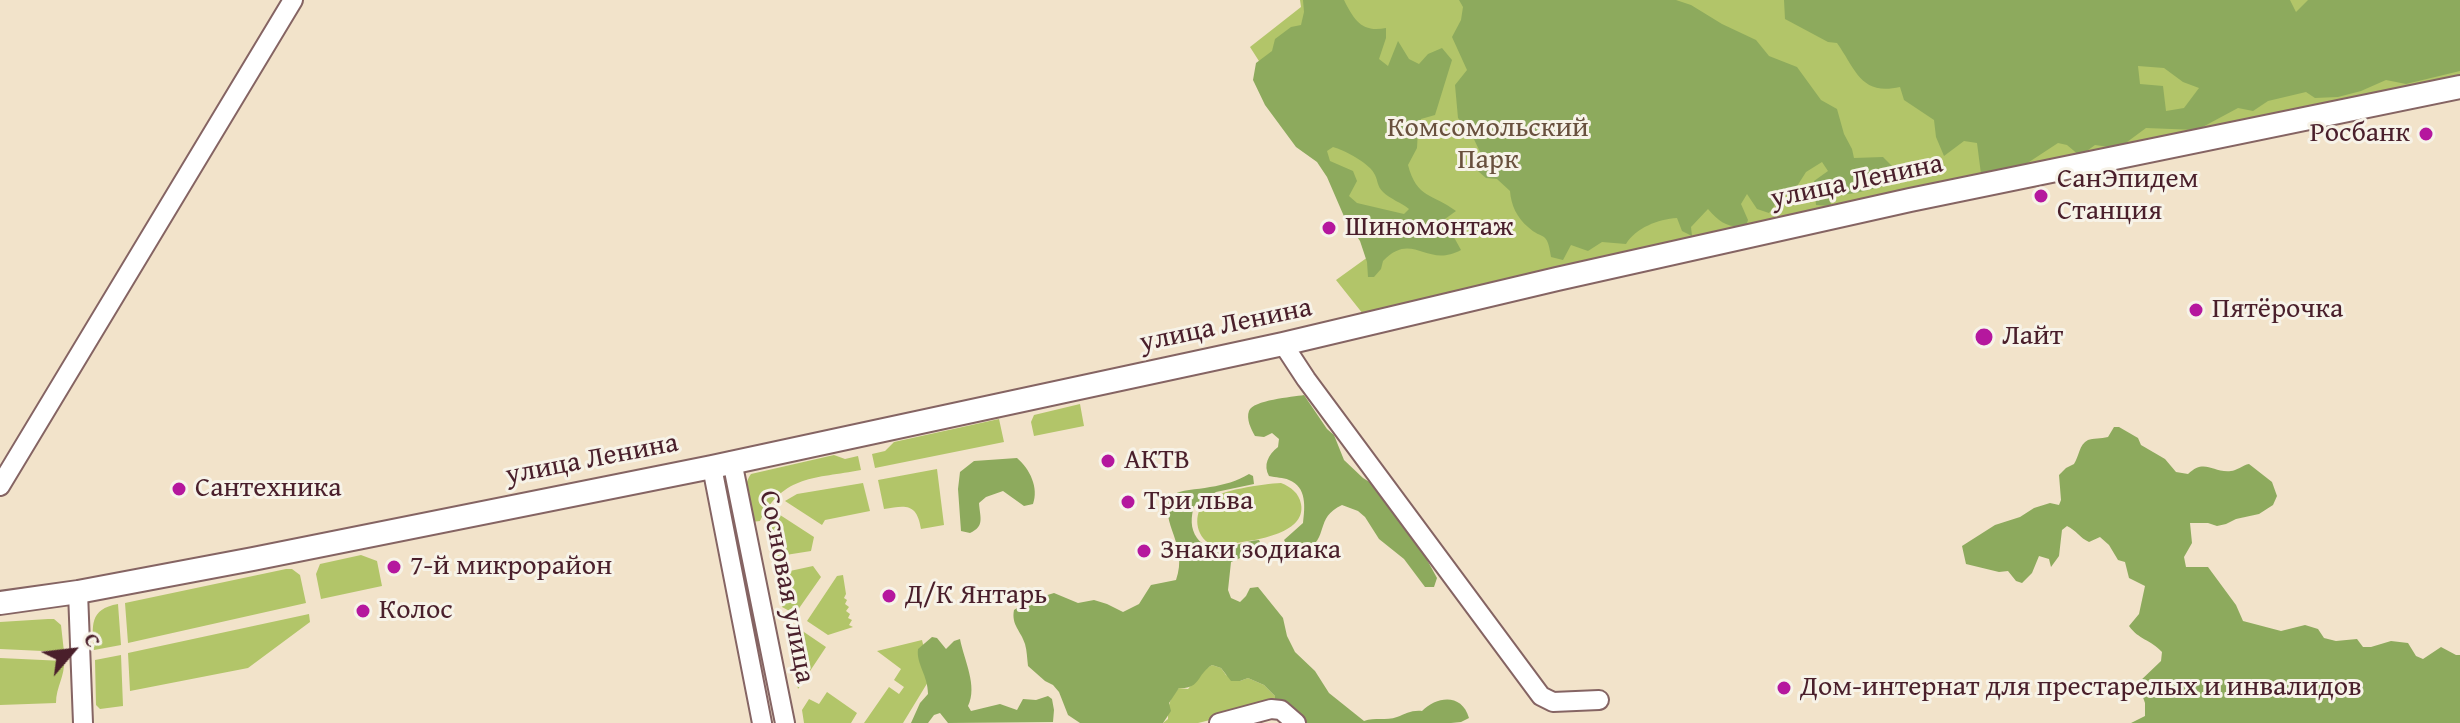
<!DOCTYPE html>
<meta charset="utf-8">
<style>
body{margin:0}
#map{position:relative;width:2460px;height:723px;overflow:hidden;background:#f2e3ca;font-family:"Gentium Book Plus",serif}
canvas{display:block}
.north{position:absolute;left:32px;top:611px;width:80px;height:80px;-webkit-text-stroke:6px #f7f3e8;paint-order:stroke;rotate:62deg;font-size:22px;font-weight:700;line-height:32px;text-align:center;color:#4a1f2b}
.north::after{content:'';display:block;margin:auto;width:28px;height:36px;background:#4a1f2b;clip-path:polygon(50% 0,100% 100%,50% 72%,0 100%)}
</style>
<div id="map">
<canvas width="2460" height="723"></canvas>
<div class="north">С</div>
</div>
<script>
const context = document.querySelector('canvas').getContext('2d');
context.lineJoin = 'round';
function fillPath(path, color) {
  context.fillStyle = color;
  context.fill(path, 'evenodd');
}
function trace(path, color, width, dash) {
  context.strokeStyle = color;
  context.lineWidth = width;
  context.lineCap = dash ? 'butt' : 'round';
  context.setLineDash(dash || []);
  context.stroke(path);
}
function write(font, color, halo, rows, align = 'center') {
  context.font = font + ' "Gentium Book Plus",serif';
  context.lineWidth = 6;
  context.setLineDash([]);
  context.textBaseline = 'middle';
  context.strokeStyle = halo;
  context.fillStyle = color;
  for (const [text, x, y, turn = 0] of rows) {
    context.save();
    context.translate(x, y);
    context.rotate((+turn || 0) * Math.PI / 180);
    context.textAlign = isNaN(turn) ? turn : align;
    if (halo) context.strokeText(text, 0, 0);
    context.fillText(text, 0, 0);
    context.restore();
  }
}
fillPath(new Path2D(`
 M1300,0H2460V87L1371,324L1336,280L1379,249L1250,47L1301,7Z
 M1080,404L1084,426L1034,436L1031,422L1034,415Z
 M999,419L1004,442L875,468L872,454L885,451L894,442Z
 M834,455L845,459L858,456L861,470C815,479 784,474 760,521L751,522C748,507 741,487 751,474Z
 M937,469L944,525L921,529C917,503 906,505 884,509L878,480Z
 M863,483L870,511L825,520L822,525L785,501L797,494Z
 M1281,483C1291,487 1299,493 1301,504C1307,535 1250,541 1229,544C1224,545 1216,546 1211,544C1195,537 1193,513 1205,502C1218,490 1263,484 1281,483Z
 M777,513L814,537L811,551L773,557L768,530Z
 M361,555L377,561L382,586L321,599L316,574L320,564Z
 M813,566L821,577L795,614L782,607L776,574Z
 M286,569H292L300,575L306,603L128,643L125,603Z
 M843,575L846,594L844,598L847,600L845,604L849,607L846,611L850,614L848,618L852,620L849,625L853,627L828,635L807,621L837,576Z
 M118,604L121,645L94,650C92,626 89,609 118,604Z
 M309,614L310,622L248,668L130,691L128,653Z
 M48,619H54L61,625L64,652L0,649V622Z
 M801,630L826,647L798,689L787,635Z
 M922,640L931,677L903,723H864L889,687L899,694L904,687L894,680L901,669L877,651Z
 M121,655L123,706L100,709L96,705L95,660Z
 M0,658L64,661C65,676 56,687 56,703L0,705Z
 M1212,665L1221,668L1226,675L1240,681L1248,678L1264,685L1275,696V704L1198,723H1163L1168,719C1168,706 1169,698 1179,688L1188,689L1204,670Z
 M827,692L857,713L851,723H804L802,710L809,699L819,704Z`), '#b2c569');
fillPath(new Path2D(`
 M1303,0H1344C1354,20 1362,33 1386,28V38L1379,59L1388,66L1398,41L1409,59L1419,64L1428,54L1442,48L1452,60L1435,115L1421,119L1418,130L1417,148L1408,165C1417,199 1432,193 1456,211L1445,219L1442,225L1450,230L1461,250C1426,269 1413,230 1383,261L1381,269L1374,277H1368L1367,262L1360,241L1346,221L1327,177L1317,162L1296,147L1265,105L1253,80L1256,63L1272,51L1275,39L1291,27L1301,25L1304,12ZM1333,147C1344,150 1371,164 1375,175C1378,181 1377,186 1383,192C1390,199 1402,203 1409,209L1404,214L1357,203L1349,196L1357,181L1353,171L1330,161L1327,151Z
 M1459,0H1676L1691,5L1722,24L1756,40L1769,56L1797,67L1821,100L1837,109L1844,134L1852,149L1854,158L1883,157L1894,168L1897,181C1883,187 1844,198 1830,194L1831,206L1816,205L1814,181L1828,171L1822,162L1806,172L1794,191H1785L1769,213L1757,209L1747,194L1741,204L1748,220L1746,226C1728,228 1720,223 1708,209L1691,227L1692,236L1682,231L1677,218C1658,219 1636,228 1626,244L1602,242L1588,251L1571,245L1563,260L1551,257C1547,229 1543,241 1528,227C1517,218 1511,205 1510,191L1497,179L1486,178L1478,171L1481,154L1471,133L1458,118L1455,85L1467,70L1452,37L1461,20L1463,7Z
 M1784,0H2290L2296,12L2308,0H2460V71L2406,84L2386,80L2361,91L2338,97L2315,98L2306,92L2268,101L2253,111L2238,108L2197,130L2146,128L2123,145L2109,147L2095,145L2080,156L2067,145L2058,143L2026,164L1981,174L1977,143L1964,141L1944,156L1936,137L1934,120L1904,100L1900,87C1861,96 1856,70 1837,43L1828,42L1785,19ZM2138,66L2164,68L2183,82L2199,88L2184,108L2166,111L2163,86L2140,84Z
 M1304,395L1327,429L1334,435L1344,460L1363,478L1371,483L1420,547L1437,578L1434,587H1425L1404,559L1379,539L1365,517L1358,511L1342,505C1314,518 1330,538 1305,551L1288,547L1284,540L1303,523C1305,507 1307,487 1289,480C1283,477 1276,478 1269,476C1263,465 1268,455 1278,447L1279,439L1272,433L1264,437L1255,436C1251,429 1246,419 1249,411C1253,400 1292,397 1304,395Z
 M2114,427H2119L2138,438L2141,445L2165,459L2176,472L2188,474C2205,458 2212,473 2231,471C2236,471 2243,465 2249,464L2272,482L2277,496L2273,505L2259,514L2236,519L2226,524L2217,526L2208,523H2190L2192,543L2184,557L2186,567H2208L2236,605L2243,621L2281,631L2305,625L2318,629L2324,638L2336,641L2357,639L2363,647H2371L2391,641L2408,643L2416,656L2423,659L2441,647L2456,655H2460V723H2131L2145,716V703L2138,683L2161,661L2162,652C2150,639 2139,640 2129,626L2139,614L2145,586L2129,578L2125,562L2118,560L2109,545L2100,537L2089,542C2080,538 2076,530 2067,526L2062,530L2059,556L2051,567L2049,559L2039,556L2032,573L2022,583L2016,581L2008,571L1999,572L1966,564L1962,546L1995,525L2020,517L2034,508L2050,503L2059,505L2061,500L2059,475L2066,468L2074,464C2079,457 2079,444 2088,440C2093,438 2101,439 2108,437Z
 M1017,458C1030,469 1039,488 1033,504L1024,506L1003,491L986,497L979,503C980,518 985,526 970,533L961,531L958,489L960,472L974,461Z
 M1249,474L1253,476L1254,484L1216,492L1194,506C1191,517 1190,528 1197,538C1213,559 1239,541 1259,540L1261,544L1256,551L1231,562L1228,590L1231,598L1240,602L1246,596L1250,588L1258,587L1283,618L1287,636L1295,652L1315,671L1329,693L1364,721C1375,717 1386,721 1397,717C1406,714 1411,710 1422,711C1437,696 1462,693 1469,718L1461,722L1451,723H1298L1275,704V696L1264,685L1248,678L1240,681H1231L1221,668L1212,665C1196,675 1201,689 1179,688L1169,703L1171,711L1163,723H1080L1068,715L1059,692L1053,685L1045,681L1028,666C1027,658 1027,651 1025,644C1021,631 1011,625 1014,610L1028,601L1054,593L1078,603L1094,600L1107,604L1123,612L1139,604L1151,585L1176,580C1189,544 1159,524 1170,496C1182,489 1196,490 1210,487C1224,485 1237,481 1249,474Z
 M932,637L937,638L946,649L954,641L960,639C964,660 978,686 968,706L971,711L1000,704L1017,710L1023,699L1036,700L1048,696L1052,699L1054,710L1053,722L948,723L940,713L934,715L928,723H911L920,703L928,694C928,675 916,664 918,649Z`), '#8daa5d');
const minor = new Path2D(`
 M1283,344L1306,379L1541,696L1553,702L1599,700
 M732,461L785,723
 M712,467L762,723
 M0,486L293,0
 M78,592L83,723
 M1219,723L1271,709L1281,710L1296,723`);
const major = new Path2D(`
 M0,603L78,592L253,559L712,467L1283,344L1557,279L1910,200L2460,87`);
trace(minor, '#856463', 22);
trace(major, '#856463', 26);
trace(minor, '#fff', 18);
trace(major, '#fff', 22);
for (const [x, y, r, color] of [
 [2426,134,8,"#b5179e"],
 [2041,196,8,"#b5179e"],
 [1329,228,8,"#b5179e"],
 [2196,310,8,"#b5179e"],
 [1984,337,10,"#b5179e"],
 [1108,461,8,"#b5179e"],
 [179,489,8,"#b5179e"],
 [1128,502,8,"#b5179e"],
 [1144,551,8,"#b5179e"],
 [394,567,8,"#b5179e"],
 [889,596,8,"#b5179e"],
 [363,611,8,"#b5179e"],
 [1784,688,8,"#b5179e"]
]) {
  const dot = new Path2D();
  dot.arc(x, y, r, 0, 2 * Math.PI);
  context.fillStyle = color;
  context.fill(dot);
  trace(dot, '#f7f3e8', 3);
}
write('28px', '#69513e', '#f7f3e8', [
 ["Комсомольский",1488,129],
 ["Парк",1488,161]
]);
write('28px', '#4a1f2b', '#f7f3e8', [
 ["Росбанк",2410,134,"right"],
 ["СанЭпидем",2057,180],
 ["Станция",2057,212],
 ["Шиномонтаж",1345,228],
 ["Пятёрочка",2212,310],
 ["Лайт",2002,337],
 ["АКТВ",1124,461],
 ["Сантехника",195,489],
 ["Три льва",1144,502],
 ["Знаки зодиака",1160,551],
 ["7-й микрорайон",410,567],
 ["Д/К Янтарь",905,596],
 ["Колос",379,611],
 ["Дом-интернат для престарелых и инвалидов",1800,688]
], 'left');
write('28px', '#4a1f2b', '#f7f3e8', [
 ["улица Ленина",1857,182,-12],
 ["улица Ленина",1226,326,-12],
 ["улица Ленина",592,460,-11],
 ["Сосновая улица",786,587,79]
]);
</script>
